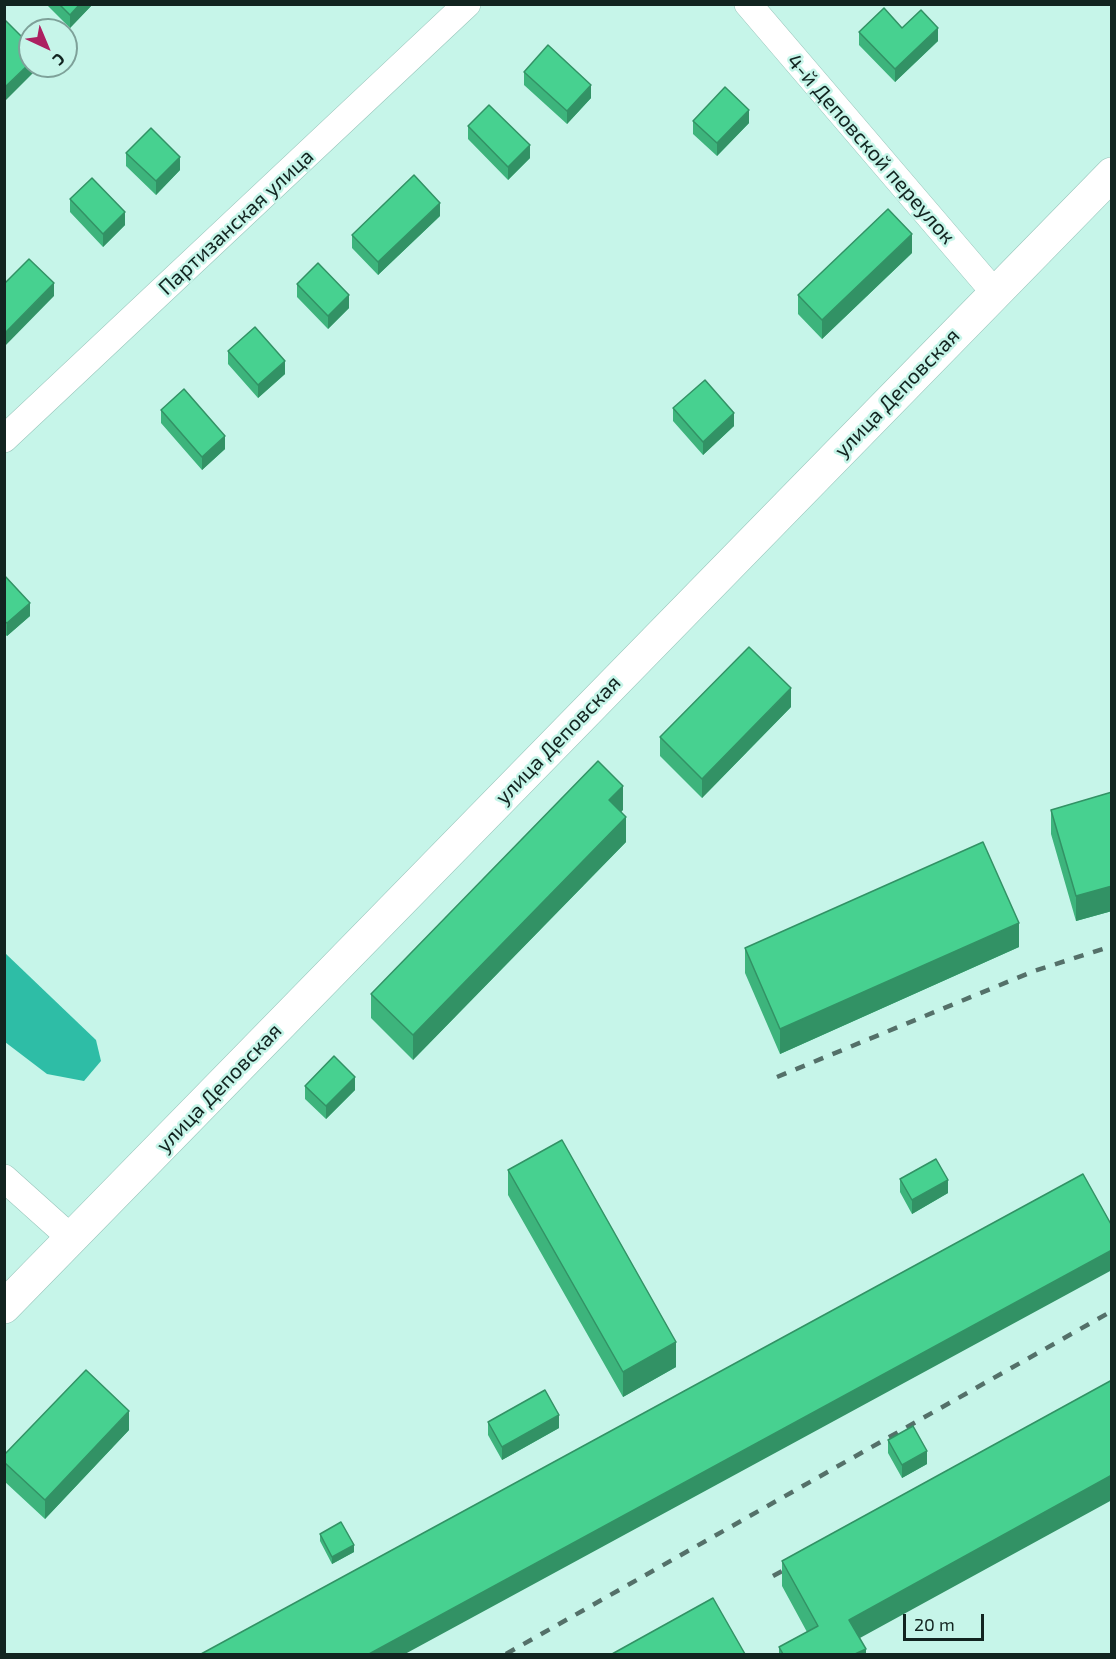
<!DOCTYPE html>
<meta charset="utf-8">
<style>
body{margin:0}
#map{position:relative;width:1116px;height:1659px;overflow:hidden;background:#c6f5e9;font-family:"Exo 2",sans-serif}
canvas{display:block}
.frame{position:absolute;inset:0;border:6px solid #122420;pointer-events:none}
.north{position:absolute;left:18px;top:18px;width:60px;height:60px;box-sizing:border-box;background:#c6f5e9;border:2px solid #7ea199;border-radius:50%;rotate:136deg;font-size:16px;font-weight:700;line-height:24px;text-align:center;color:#122420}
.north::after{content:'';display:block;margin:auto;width:21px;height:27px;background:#ac2161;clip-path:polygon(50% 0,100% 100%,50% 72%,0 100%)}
.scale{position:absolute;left:903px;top:1614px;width:81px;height:27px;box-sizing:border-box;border:3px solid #122420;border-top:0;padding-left:8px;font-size:18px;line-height:21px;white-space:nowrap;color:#122420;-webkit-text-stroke:4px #c6f5e9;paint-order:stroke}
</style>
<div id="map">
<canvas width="1116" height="1659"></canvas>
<div class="frame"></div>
<div class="north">С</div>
<div class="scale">20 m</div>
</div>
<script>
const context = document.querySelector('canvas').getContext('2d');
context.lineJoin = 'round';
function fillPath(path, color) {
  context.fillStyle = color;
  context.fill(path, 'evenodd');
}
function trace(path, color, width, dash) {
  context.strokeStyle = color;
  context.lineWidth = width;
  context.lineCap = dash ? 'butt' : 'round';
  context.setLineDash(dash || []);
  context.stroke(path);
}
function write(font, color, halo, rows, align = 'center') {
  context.font = font + ' "Exo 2",sans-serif';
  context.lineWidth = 5;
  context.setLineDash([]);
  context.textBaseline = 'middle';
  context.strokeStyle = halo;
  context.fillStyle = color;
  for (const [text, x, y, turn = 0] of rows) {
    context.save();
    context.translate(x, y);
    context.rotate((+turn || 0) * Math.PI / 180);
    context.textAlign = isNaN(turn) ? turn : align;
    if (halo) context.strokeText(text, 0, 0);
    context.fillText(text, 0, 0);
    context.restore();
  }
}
fillPath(new Path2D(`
 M5,953L96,1040L101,1061L84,1081L47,1074L5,1042Z`), '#2ebda6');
const minor = new Path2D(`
 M748,4L995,293
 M4,439L467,4
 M4,1178L72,1239`);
const tertiary = new Path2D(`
 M4,1307L1112,174`);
trace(minor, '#98c5bb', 28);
trace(tertiary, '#98c5bb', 34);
trace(minor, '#fff', 27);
trace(tertiary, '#fff', 33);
trace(new Path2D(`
 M777,1077L1034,971L1112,946
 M773,1576L797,1563
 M506,1654L1112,1311`), '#547069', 4.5, [10, 10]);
fillPath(new Path2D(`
 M46,4H93L70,28Z
 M902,28L938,41L895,82L859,45V32Z
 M524,72L591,98L567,124L524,85Z
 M693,121L749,123L717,156L693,134Z
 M468,126L530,158L508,180L468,139Z
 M126,153L180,170L156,195L126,166Z
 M70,199L125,225L103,247L70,212Z
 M440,216L378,275L352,248V235Z
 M912,253L822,339L798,314V295Z
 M297,284L349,308L328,329L297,297Z
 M228,351L285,374L258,398L228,364Z
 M673,408L734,426L703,455L673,421Z
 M161,410L225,449L202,470L161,423Z
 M4,575L30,616L7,636L4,634Z
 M791,707L702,798L660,756V737Z
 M1112,792V911L1076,921L1051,834V810Z
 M623,810L621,812L626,842L413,1060L371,1018V994Z
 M1019,947L780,1054L745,973V948Z
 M305,1086L355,1090L326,1119L305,1099Z
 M508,1170L676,1367L623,1397L508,1195Z
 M900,1179L948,1193L912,1214L900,1192Z
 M488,1422L559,1428L502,1460L488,1435Z
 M129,1430L45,1519L4,1481V1455Z
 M888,1440L927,1464L902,1478L888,1453Z
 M320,1534L354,1552L332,1564L320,1541Z
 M782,1561L860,1638L866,1654H779V1647L807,1632L782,1586Z`), '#3db47c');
fillPath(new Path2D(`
 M80,4H93L70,28V15Z
 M938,28V41L895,82V69Z
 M30,63V66H39V67L4,102V88Z
 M591,85V98L567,124V111Z
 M749,110V123L717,156V143Z
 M530,145V158L508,180V167Z
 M180,157V170L156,195V181Z
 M440,203V216L378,275V262Z
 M125,212V225L103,247V234Z
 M912,234V253L822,339V320Z
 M54,283V296L4,347V334Z
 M349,295V308L328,329V316Z
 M285,361V374L258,398V385Z
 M734,413V426L703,455V442Z
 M225,436V449L202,470V457Z
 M30,603V616L7,636V623Z
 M791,688V707L702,798V779Z
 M623,786V810L609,825V800Z
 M626,817V842L413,1060V1035Z
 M1112,886V911L1076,921V896Z
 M1019,923V947L780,1054V1029Z
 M355,1077V1090L326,1119V1106Z
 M948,1180V1193L912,1214V1200Z
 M1112,1250V1270L405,1654H369Z
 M676,1342V1367L623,1397V1372Z
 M129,1411V1430L45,1519V1500Z
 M559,1415V1428L502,1460V1447Z
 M927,1451V1464L902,1478V1465Z
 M1112,1475V1500L849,1644V1620Z
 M354,1545V1552L332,1564V1557Z
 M866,1649V1654H855Z`), '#329265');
const building = new Path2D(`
 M59,4H80L70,15Z
 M884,8L902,28L921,10L938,28L895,69L859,32Z
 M4,19L30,45V63L4,88Z
 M548,45L591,85L567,111L524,72Z
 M725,87L749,110L717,143L693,121Z
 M489,105L530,145L508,167L468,126Z
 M151,128L180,157L156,181L126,153Z
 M414,175L440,203L378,262L352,235Z
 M92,178L125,212L103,234L70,199Z
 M888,209L912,234L822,320L798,295Z
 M29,259L54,283L4,334V284Z
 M318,263L349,295L328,316L297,284Z
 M255,327L285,361L258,385L228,351Z
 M705,380L734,413L703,442L673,408Z
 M184,389L225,436L202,457L161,410Z
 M4,575L30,603L7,623L4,621Z
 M749,647L791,688L702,779L660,737Z
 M598,761L623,786L609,800L626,817L413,1035L371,994Z
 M1112,792V886L1076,896L1051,810Z
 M983,842L1019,923L780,1029L745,948Z
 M334,1056L355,1077L326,1106L305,1086Z
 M562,1140L676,1342L623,1372L508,1170Z
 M936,1159L948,1180L912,1200L900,1179Z
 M1083,1174L1112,1226V1250L369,1654H201Z
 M86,1370L129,1411L45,1500L4,1462V1455Z
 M1112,1380V1475L849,1620L866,1649L855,1654H783L779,1647L818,1626L782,1561Z
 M545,1390L559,1415L502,1447L488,1422Z
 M913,1426L927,1451L902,1465L888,1440Z
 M341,1522L354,1545L332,1557L320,1534Z
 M713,1598L745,1654H612Z`);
fillPath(building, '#47d190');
trace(building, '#329265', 1.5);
write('21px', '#122420', '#c6f5e9', [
 ["4-й Деповской переулок",871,149,49],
 ["Партизанская улица",236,222,-43],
 ["улица Деповская",897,393,-46],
 ["улица Деповская",558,740,-46],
 ["улица Деповская",219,1088,-46]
]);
</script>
